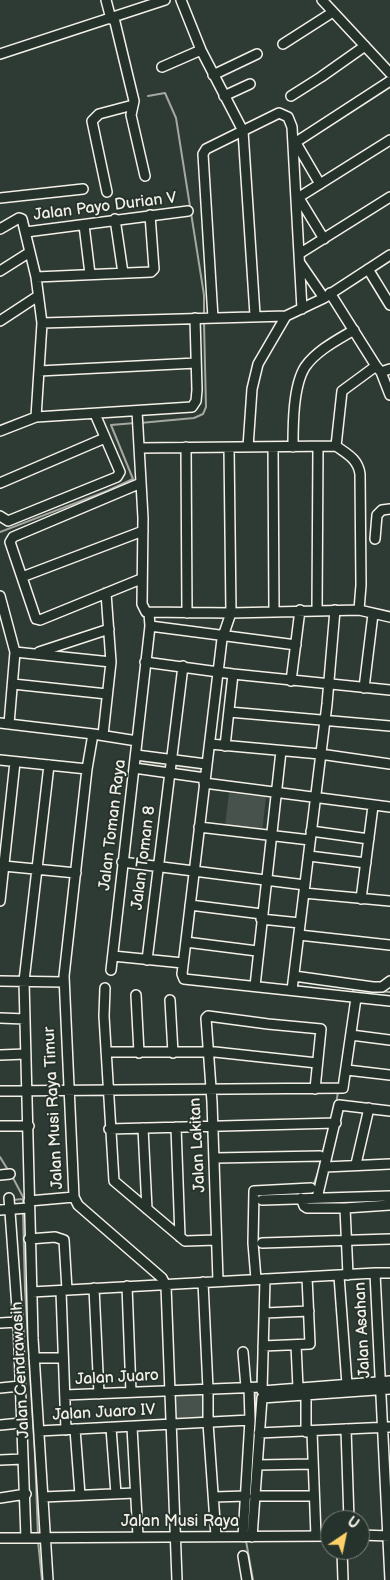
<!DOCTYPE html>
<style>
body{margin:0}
#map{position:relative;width:390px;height:1580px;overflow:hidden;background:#2e3b34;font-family:"Balsamiq Sans",sans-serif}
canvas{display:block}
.north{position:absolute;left:320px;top:1510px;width:50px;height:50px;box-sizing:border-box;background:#26332d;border:1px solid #787f78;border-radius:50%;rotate:34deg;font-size:14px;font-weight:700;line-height:20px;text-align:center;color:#f4f1e8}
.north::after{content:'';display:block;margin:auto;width:18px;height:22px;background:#ffd166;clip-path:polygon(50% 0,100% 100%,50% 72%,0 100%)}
</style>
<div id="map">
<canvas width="390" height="1580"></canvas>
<div class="north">U</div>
</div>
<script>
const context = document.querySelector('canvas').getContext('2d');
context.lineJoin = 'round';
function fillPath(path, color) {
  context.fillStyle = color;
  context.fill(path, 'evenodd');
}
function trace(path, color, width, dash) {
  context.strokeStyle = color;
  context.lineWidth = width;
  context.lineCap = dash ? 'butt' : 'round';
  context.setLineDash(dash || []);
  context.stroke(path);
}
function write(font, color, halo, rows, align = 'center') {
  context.font = font + ' "Balsamiq Sans",sans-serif';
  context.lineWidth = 4;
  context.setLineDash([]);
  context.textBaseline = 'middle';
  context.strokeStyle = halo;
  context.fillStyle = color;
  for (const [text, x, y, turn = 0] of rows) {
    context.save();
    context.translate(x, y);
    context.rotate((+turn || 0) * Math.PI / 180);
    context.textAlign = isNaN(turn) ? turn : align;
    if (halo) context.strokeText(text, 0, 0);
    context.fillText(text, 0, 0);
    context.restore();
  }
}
fillPath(new Path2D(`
 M138,756L202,764V773L137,766Z
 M229,793L266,797L262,832L225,826Z
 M204,1391L206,1420L175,1422L172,1393Z`), '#48524c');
trace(new Path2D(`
 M148,96L165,93L176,118L204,295V314
 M140,423L194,418L203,414L206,407L204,322
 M0,532L107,491L133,479L111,425L135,423
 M377,991L390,992
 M352,993L354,989L367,990
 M350,1013L351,1000
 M339,1084L347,1030
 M336,1104L338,1092
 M0,1157L8,1170
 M12,1176L23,1197V1206
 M313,1186L320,1167
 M12,1200L23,1199
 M23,1211L25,1289L35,1455L38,1536
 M257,1231L260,1274
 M257,1384L259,1339
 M254,1419L256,1391
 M253,1464L254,1426
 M38,1541L42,1580
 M246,1541L253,1580`), '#a4a8a0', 2);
const minor = new Path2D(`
 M106,0L111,19
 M181,0L201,50L243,131L255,315
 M322,0L390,73
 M114,18L134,101L131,115L145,176
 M283,44L333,12
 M0,54L165,0
 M162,67L201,50
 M213,75L257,54
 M224,96L250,84
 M291,96L321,77L365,46
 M296,143L320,184
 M293,144L390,81
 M107,192L92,121L99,114L133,105
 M0,198L83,189
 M299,198L324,239
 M296,199L390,140
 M115,219L123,273
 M84,225L90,274
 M0,229L19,218L22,219L36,277L42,323L36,417
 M26,232L188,211
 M299,254L390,197
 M300,263L324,298
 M368,269L390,305
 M0,271L30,252
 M36,277L151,272L154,269L150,215
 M330,293L376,366L381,372L390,369
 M213,318L203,154L206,149L279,113L288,117L292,127L302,309
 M0,321L38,296
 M42,323L286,316
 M39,371L196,363
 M381,372L390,395
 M137,411L143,518L142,604L146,612L231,613L359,610L390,617
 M0,431L36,417L192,407L196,401L197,390L195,318
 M336,446L342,391L376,366
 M186,447L187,613
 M248,447L252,389L258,364L286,316L324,298L390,255
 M293,447C293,425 293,386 305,367C316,351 337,340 354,330
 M139,448L336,446C347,454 358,459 360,474L361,585L359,610
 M229,448L231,613L222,639L182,974L184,979L390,1001
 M273,448L274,611
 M0,483L105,438
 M141,483L13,537L10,542L36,619L40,620L141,579
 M0,516L8,521L117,477L120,472L95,414
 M375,539L377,515L382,510L390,509
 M22,577L143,531
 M106,593L111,662
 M0,596L15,652L9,724
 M317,610L318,447
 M150,626L296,645
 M15,652L111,662L103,735
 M39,652L109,629
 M145,662L233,674L390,690
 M291,681L300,610
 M13,684L107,694
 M364,688L373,614
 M229,712L390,726
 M0,723L93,734L87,769L64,976L74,1197L78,1205L162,1278L166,1286L177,1580
 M93,734L137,741L111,970
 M137,741L150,626L149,613
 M210,744L320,754L390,764
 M225,746L233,674
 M136,755L206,764
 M0,760L87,769
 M134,768L205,778
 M204,783L390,807
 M199,827L310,840
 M311,831L369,839
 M309,856L366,863
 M122,862L305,885
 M4,866L76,873
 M304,893L390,901
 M361,899L373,806
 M0,901L15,762
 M190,905L262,914
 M261,919L300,923
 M299,935L390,945
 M186,942L257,951
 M113,956L183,963
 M147,960L183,666
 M294,976L373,987H382L390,981
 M0,981L64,982
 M255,986L281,751
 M105,988L104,1016L114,1181L185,1241L216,1240
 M292,990L327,704L335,610
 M136,995L139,1053
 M170,1000L173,1053
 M0,1018L25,1019
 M351,1035L390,1040
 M106,1052H215L317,1063
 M0,1055L26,1054
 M347,1070L390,1075
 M0,1091L343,1088L356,998
 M0,1126H29
 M176,1127L180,1237
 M143,1128L147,1209
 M109,1129L336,1123
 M215,1158L320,1156
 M356,1164L369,1108
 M325,1167L390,1164
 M0,1175L10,1174
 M9,1198L18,1322L26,1538
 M301,1198L304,1206L307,1208H345
 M317,1198L339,1105L390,1111
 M262,1200L390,1196
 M29,1201L74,1197
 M0,1210L28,1208
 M29,1239L55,1237L64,1240L67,1290
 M262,1243L390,1239
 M375,1273H390
 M348,1275L345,1208L390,1205
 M339,1276L347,1384
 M256,1279L253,1243L254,1191L311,1188
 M265,1279L262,1391L390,1381
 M218,1281L212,1102L206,1018L208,1016L268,1024L321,1029L315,1089
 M203,1282L208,1389V1423L216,1536
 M127,1286L131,1392
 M94,1288L99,1394
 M61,1291L66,1430
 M32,1292L375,1273L390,1580
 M265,1313L309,1311
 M0,1323L18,1322
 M296,1345L298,1388
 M263,1346L310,1344L307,1277
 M243,1352L246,1387
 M34,1358H63
 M0,1388L20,1386
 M65,1395L262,1387
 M0,1425L21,1423
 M132,1427L138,1536
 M111,1428L116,1494
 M75,1429L80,1495
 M346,1429L349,1520
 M39,1431L250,1420
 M306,1432V1395
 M312,1432L316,1536
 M259,1433L390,1427
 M0,1460L23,1459
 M258,1465L313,1464
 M256,1496H314
 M43,1497L135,1493
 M214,1497L246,1496
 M0,1498L26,1494
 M360,1535L390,1536
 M243,1537L250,1420L249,1387
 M252,1537L262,1398L390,1389
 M0,1538L330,1536
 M342,1550L343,1580
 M243,1556L247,1580
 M48,1580L33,1338L24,981L49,765`);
trace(minor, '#f4f1e8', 12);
trace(minor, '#26332d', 9);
write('16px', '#f4f1e8', '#26332d', [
 ["Jalan Payo Durian V",105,207,-7],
 ["Jalan Toman Raya",113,825,-83],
 ["Jalan Toman 8",144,858,-83],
 ["Jalan Musi Raya Timur",54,1108,-93],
 ["Jalan Lakitan",198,1145,-93],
 ["Jalan Asahan",363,1330,-93],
 ["Jalan Cendrawasih",21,1370,-93],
 ["Jalan Juaro",117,1378,-3],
 ["Jalan Juaro IV",104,1413,-3],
 ["Jalan Musi Raya",180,1522]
]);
</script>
